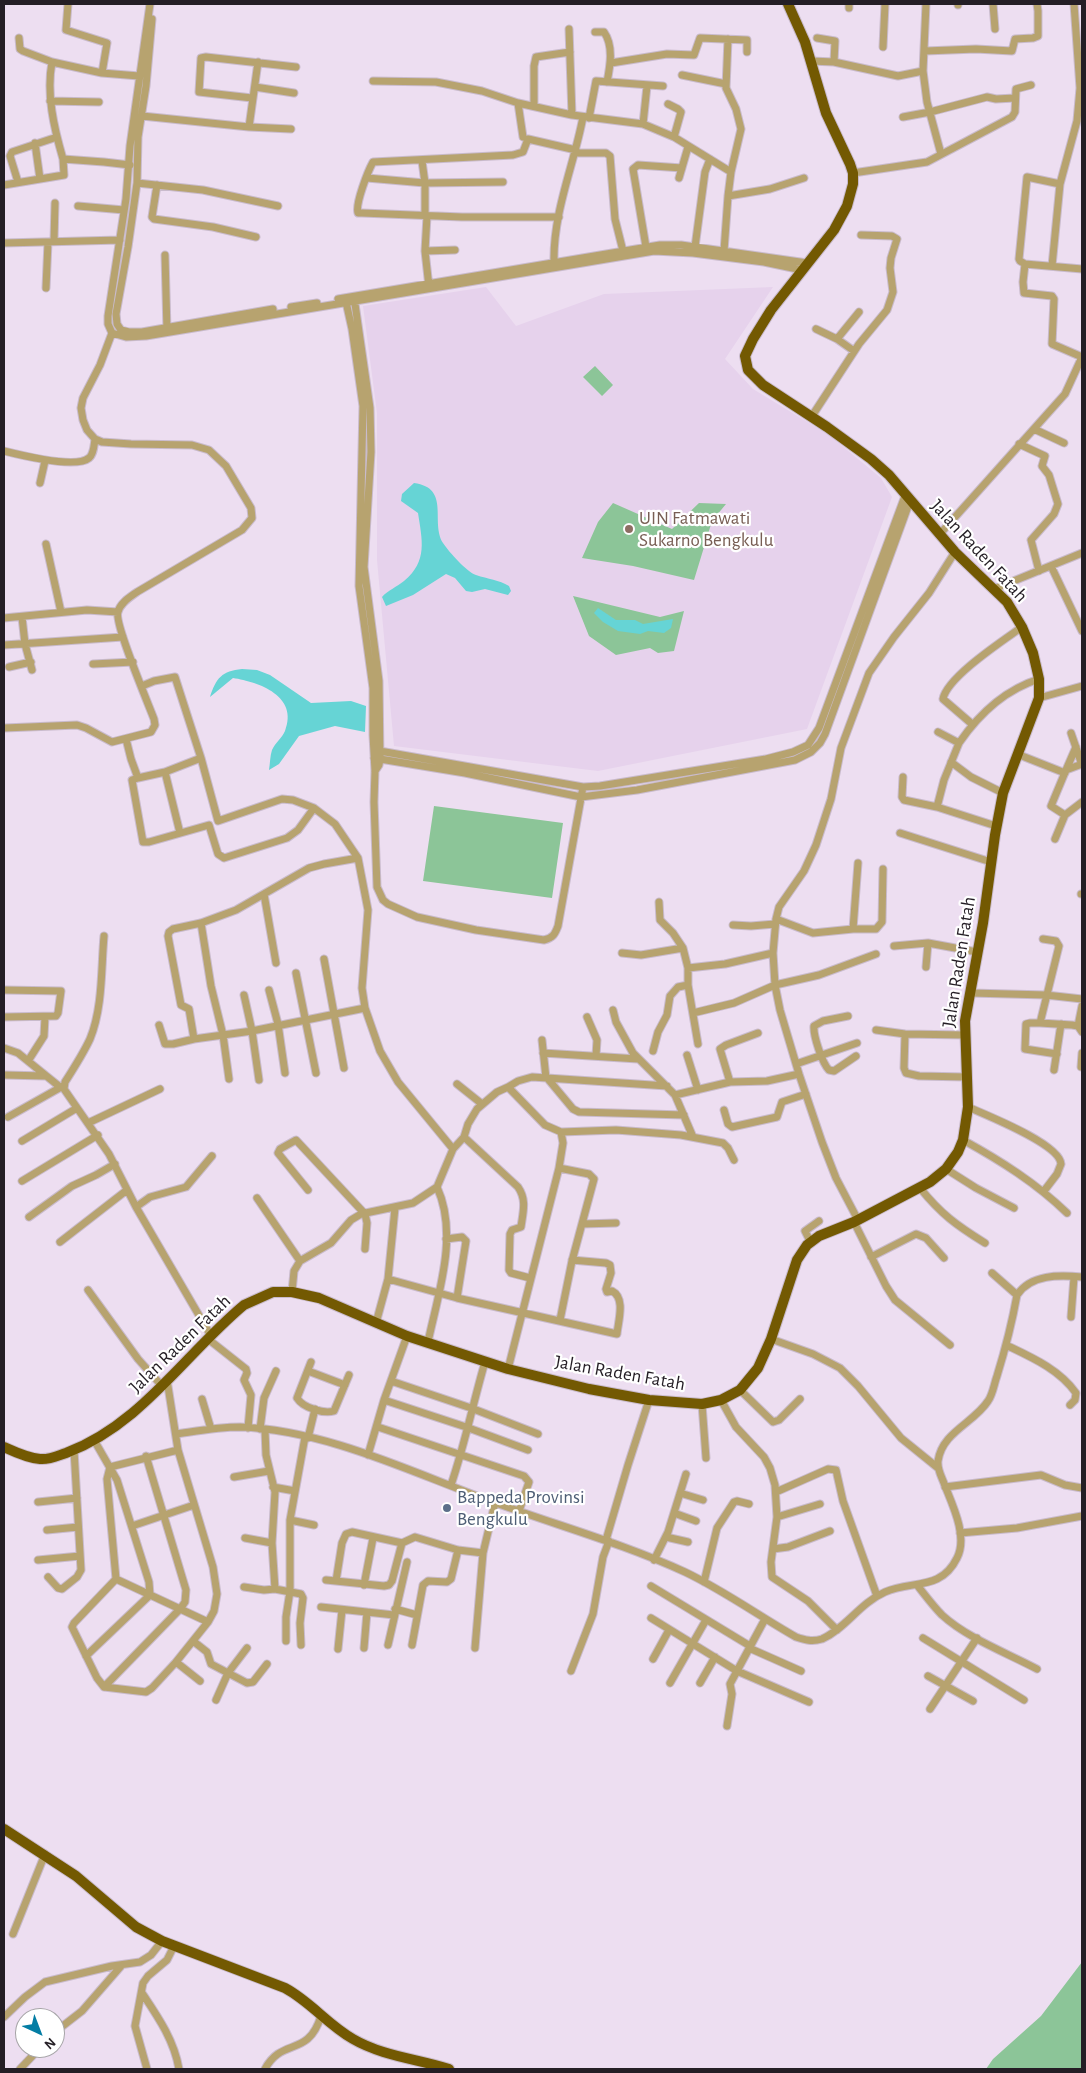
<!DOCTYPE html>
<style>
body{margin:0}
#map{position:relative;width:1086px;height:2073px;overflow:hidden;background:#eddef1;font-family:"Alegreya Sans",sans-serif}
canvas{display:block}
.frame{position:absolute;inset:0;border:5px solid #241e25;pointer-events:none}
.north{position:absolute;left:15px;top:2008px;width:50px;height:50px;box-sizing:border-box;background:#fff;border:1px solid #a7a5a8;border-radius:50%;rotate:137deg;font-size:14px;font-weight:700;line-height:20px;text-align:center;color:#241e25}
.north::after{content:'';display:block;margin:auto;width:18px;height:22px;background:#037da4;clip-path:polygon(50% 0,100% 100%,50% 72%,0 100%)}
</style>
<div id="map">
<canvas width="1086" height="2073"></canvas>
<div class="frame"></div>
<div class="north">N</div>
</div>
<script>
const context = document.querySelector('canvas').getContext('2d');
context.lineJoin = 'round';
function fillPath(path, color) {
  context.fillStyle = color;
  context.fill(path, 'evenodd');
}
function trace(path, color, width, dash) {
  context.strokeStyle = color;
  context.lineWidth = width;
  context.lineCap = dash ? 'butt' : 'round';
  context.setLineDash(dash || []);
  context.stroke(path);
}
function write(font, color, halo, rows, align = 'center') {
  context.font = font + ' "Alegreya Sans",sans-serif';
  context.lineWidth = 4.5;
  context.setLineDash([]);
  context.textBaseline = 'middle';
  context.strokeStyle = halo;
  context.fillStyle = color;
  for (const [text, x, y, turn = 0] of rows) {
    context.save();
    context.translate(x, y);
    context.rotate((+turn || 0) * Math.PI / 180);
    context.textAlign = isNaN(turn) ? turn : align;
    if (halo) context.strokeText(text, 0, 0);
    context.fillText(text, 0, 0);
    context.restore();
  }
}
fillPath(new Path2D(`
 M486,287L516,326L604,294L773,287L725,359L753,389L829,435L881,478L892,497L807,729L598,771L394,746L377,560V413L363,306Z`), '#e6d2ec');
fillPath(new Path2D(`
 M595,366L613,385L602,396L583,377Z
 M613,503L672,529L699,503L726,504L712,521L694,580L633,566L582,558L598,522Z
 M573,596L660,617L684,611L674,651L658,653L650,648L616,655L589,636Z
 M434,806L563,823L552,898L423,881Z
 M1082,1962V2069H986L993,2059L1041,2016Z`), '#8cc598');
fillPath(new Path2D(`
 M414,483C451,488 430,522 443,543C449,552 467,572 476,575C488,579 499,580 509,586L511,591L508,595L485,589L472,592L466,591L455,578L446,574L413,595L386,606L382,597C388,590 397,587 404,581C428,561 422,540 418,513L401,501L402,494Z
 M598,608L616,620H635L643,624L673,619L671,628L664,633L648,631L640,634L618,631L603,622L594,613Z
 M242,669L257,670L270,675L311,703L351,701L366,706L365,732L335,726L299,736L279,764L269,770C270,764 270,756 272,750C275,743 282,738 285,731C299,696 259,682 233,678L210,697C216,678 222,671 242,669Z`), '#66d4d5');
const minor = new Path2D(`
 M68,4L66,30L107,43L102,73
 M150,4L130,146L126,199L108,316V324L112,333L126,337L146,336L654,251L693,253L764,262L802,270
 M926,4L923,71L927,102L941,154
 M958,4V5
 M993,4L995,29
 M849,8V4
 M152,19L146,86L138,137L137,183L128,247L116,314L117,324L121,330L129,332H142L273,309
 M569,29L572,115
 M595,32H604C614,46 610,67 607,82
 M19,38L20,49L23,51L52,62
 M817,38L835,41L834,62
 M728,39L726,88L736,109L741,129L731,172
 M883,47L885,4
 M925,51L976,49L1012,51L1015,39L1033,38L1038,36V11L1037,4
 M811,61L834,62L898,76L923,71
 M611,63L667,54L694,55L700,38L747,40V52
 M682,75L726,84
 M373,81L436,82L482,91L518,103L572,115L643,124L674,137L731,172L728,196
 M255,87L294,93
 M252,98L199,92L201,58L206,57L296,67
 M50,101L99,102
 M518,103L523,137
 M668,104L678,109L681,112L674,137
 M534,106V66L536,57L570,52
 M142,116L249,127L291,129
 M903,117L930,112L987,97L996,99L1015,98
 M589,118L596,81L663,86
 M643,124L647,86
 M249,127L258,62
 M35,143L40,179
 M575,153H606L610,156L615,219L623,251
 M422,161L425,183V215
 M130,165L104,162L63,159C54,128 46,94 52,62L102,73L139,76
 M853,173L927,162L1012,117L1015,112L1016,89L1031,85
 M367,178L425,183L503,182
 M679,178L688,147
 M18,182L10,156L12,152L57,137
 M137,183L203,190L278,206
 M1060,184L1027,177L1019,259L1020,261L1025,264L1082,269
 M4,185L64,175L63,159
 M157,185L152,217L154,219L213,227L256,237
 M78,206L124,210
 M427,216L425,251L429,287
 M559,217H462L362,213H358C355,204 368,171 373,162L513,155L523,152L528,139L576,150
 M54,241L55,203
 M4,243L120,240
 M646,247L633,169L638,165L682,168
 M695,247L705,172L710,159
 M425,251L455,250
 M724,251L728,196L770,189L804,178
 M165,255L167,331
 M554,262C553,212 574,165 583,117
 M1025,264L1023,282L1024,293L1052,296L1054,299L1052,344L1082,357
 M1052,266L1060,184L1077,121L1080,88L1074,4
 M46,288L48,242
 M354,297L370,408L371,452L364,567L379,681L380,759L379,765L375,771
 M338,299L660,245H681L807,263
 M346,302L352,329L363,406L359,586L373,688V735L375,771L374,802L377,887L383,900L388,904L417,917L476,930L544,940C553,938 555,934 558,926L583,787
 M291,307L317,303
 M816,329L837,339
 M854,351L837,339L859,312
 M812,416L859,344L887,310L893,292L890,268L891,258L897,239L892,236L861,235
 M1034,429L1064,443
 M1019,444L1045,456L1042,466L1049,475L1058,504L1054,514L1031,540L1039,571
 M4,451C20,455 76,469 89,458C94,454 94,445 95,439
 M40,483L45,461
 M939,535L1065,394L1082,357
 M46,544L61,612
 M1051,566L1082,631
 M994,589L1082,553
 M22,617L25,644L32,670
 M4,618L87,610L118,612
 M4,645L123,637
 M93,664L133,662
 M9,667L31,662
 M142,686L154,681L175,677L201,758L218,821L282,799L293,800L314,808
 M1039,698L1082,686
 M972,724L943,699C947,677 1004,640 1022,627
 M4,728L77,725L86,728L112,742L151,732L155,725L154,719C148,703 114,623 118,612C120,603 130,597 137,592L242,530L252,518L251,508L226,466L209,450L192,445L131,444L102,442L95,439L87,430L83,420L81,408L83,398L100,365L112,333
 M1071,733L1082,765
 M126,739L131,759L138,778L165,772L201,758
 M959,743C979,714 1004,690 1039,679
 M374,750L583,787L600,786L766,759L793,752L808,745L819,728L905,496
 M1017,754L1065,773
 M374,758L465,773L581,797L637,790L795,760L811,752L820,743L825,734L910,501
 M951,762L971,777L1003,793
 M1082,764L1066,770L1051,806L1065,815L1082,802
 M1066,770L1076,747
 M165,772L180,833
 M903,777L902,797L904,800L937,807L996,826
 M138,778L132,780L143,842H149L209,825L218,854L224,858L287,838L298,830L314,808L335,824L358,858L368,910L362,988L365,1008L380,1051L398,1082L453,1149L437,1187L413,1203L361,1214L351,1220L331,1243L300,1261L294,1271L292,1292
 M937,807L944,780L959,743L938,732
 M900,833L991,862
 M1055,839L1065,815
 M358,858L324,864L309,868L236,910L201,923L173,929L169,932L168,936L181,1005L189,1009L194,1039L252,1031L365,1008
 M264,894L276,963
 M1081,894H1082
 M659,902L660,920L673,933L683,948L688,968L725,964L773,953
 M776,919L813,933L853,929H876L882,922L883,869
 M201,923L211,986L223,1035L229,1079
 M733,925L751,926L775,924
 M853,929L858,863
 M104,936C101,969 103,1007 90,1039C83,1054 74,1068 65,1082L64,1089L109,1154L136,1207L211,1336
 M1043,939L1056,941L1059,946L1040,1023L1072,1025L1078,1026L1082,1032
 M894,946L928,943L977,952
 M622,953L641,955L683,948
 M324,959L344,1068
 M926,967L928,943
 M688,968V985L698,1044
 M296,973L316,1073
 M4,990L61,991L58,1013L56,1016L4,1017
 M269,990L278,1024L285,1073
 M971,993L1046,995L1082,999
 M244,995L252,1031L259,1080
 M613,1010L616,1022L633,1053L675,1095L693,1137
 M693,1013L734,1003L775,985L819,975L876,954
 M848,1016L823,1021L814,1026C813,1035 822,1063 829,1070L834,1071L856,1056
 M587,1017L597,1040L596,1056
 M1040,1023H1030L1026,1024L1025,1049L1057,1054
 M159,1025L165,1044H173L194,1039
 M1078,1026L1082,1006
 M876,1030L905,1034L964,1035
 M905,1034L904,1068L906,1073L919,1076L966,1077
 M542,1040L546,1078
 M4,1048L18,1053L60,1087
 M653,1051L658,1032L667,1015L670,996L678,987L688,985
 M543,1053L638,1059
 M687,1055L698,1090
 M28,1061L44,1036L45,1017
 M796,1064L857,1043
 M1081,1067L1082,1053
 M1054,1070L1061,1024
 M4,1075L45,1076
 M548,1079L573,1109L579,1112L684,1115
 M730,1082L720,1049L726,1045L758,1033
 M457,1084L482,1104
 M508,1087L518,1081L532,1077L667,1086
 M675,1095L730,1082L767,1081L799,1074
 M968,1107C986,1115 1060,1144 1061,1164L1057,1174L1044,1191
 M724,1110L728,1124L732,1127L777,1117L782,1102L806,1094
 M8,1117L63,1086
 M88,1123L160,1089
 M561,1132L616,1130L681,1135L723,1143L728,1148L734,1160
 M464,1137L518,1187C527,1200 523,1212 521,1227L512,1230L510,1234L509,1270L511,1273L530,1278
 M963,1140C1001,1161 1036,1183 1067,1213
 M22,1141L77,1108
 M453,1149L464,1137L468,1124L477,1109L497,1092L508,1087L545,1125L561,1132L563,1143L559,1168L508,1369
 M559,1168L589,1174L594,1179L572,1261L560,1320
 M946,1169L976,1188L1014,1208
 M22,1181L98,1135
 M920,1188C941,1214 956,1225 985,1243
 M308,1190L278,1153L280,1149L296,1140L365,1214L367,1223L365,1249
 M257,1198L300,1261
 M136,1207L150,1197L186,1187L212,1156
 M29,1217L72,1186L96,1175L115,1164
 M858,1220L836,1178L822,1142L799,1074L780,1010L775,985L773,953L776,919L779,907L804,871L816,845L831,799L841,748L869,673L894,637L929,593L955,552
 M854,1222L886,1286L895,1300L950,1345
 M582,1224L616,1223
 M446,1239L462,1237L466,1241L457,1298
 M810,1241L805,1231L819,1221
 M60,1242L127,1190
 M871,1257L916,1234L926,1238L944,1258
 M992,1273L1017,1295
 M388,1279L457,1298L617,1334C618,1322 626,1298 612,1291L607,1292L606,1289L611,1273L610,1265L606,1263L572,1260
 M88,1290L138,1359L162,1386
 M1071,1317L1074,1277
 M376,1323L388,1279L395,1208
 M208,1339L246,1369L247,1373L244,1380L251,1395L248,1428
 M771,1339L813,1354L840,1368L858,1386L901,1438L938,1468
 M428,1342C438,1294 459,1235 437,1187
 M1006,1345C1031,1357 1059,1369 1076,1393L1075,1400L1070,1405
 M311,1362L297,1398C303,1408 324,1414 334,1411L349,1375
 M308,1371L345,1385
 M391,1381L471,1408L538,1434
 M740,1390L773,1422L779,1420L800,1399
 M202,1399L211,1429
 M384,1400L466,1427L528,1450
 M721,1400L736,1427L764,1457L770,1468L775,1485L777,1517L771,1562L772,1577L808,1601L837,1630
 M702,1404L706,1458
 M378,1427L524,1476L529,1482L519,1511
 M260,1429L264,1398L276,1371
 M265,1430L266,1455L275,1492L272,1543L275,1589
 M176,1434C197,1431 218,1427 240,1427C328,1430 415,1474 496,1503C559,1526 624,1544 685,1572C723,1590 759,1616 796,1637C805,1640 812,1642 822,1639C845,1629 860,1603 885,1592C912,1580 941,1591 957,1558C968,1537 953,1506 945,1486C942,1477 937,1470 938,1461C942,1432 974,1423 988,1401C993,1394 994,1384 997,1376C1005,1350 1012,1323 1017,1295C1031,1274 1059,1275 1082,1277
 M308,1438L315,1409
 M178,1450L110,1467L107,1479L116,1579L208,1622
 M368,1455L384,1400L407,1336
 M234,1477L269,1471
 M451,1485C465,1444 473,1403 485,1362
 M273,1487L295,1491
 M945,1487L1041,1475L1065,1485L1082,1488
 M776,1492L828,1469L836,1470L843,1501L877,1596
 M680,1493L703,1500
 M38,1502L77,1498
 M674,1513L696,1521
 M777,1517L820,1504
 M290,1520L314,1525
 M132,1526L194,1505
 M47,1530L78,1527
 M960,1533L1017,1528L1082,1516
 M666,1537L688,1542
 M245,1538L272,1543
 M606,1540L628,1465L649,1400
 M773,1549L788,1547L830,1531
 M38,1560L80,1556
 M654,1560L668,1532L686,1474
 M48,1577L58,1588L62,1589L77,1577L81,1570L74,1450
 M116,1579L74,1623L72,1627L97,1678L104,1687L146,1692L152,1688L176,1662L208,1622L214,1611L217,1594L213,1567L178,1450L167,1380
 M326,1580L384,1586L389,1585L392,1581L402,1543L415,1537L458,1550L483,1553
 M336,1581L342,1543L346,1534L352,1532L402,1543
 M704,1582L717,1528L734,1502L737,1501L749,1504
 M364,1585L373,1538
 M917,1585C925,1595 933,1606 942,1615C967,1638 1007,1653 1037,1669
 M651,1586L750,1646
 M244,1587L264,1590L275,1589L301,1594L303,1598L300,1623L301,1645
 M321,1607L394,1615
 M395,1609L417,1615
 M651,1618L737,1671L809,1702
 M923,1638L1024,1700
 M193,1641L207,1652L211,1664L247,1683L253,1682L267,1664
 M286,1641V1617L290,1591V1520L305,1437
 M388,1645L407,1562
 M412,1645L423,1585L428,1581L447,1582L451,1579L458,1550
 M364,1648L367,1612
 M475,1648L483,1553L495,1503
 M749,1648L801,1671
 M338,1649L342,1610
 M86,1656L150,1595L149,1582L117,1480L94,1440
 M653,1659L669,1630
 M176,1662L200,1681
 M571,1671L593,1614L603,1557L609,1541
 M928,1676L973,1701
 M670,1683L706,1620
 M700,1683L715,1657
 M104,1687L180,1609L185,1602L186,1590L146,1456
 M216,1700L228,1673L247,1648
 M930,1709L977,1638
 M727,1726L732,1694L730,1684L765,1619
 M13,1934L45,1854
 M142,1993C158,2017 174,2040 179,2069
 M4,2017L25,1997L45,1982L112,1966L140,1962L151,1955L162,1941
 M55,2032L82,2011L122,1965
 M20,2069L40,2048
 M147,2069L135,2026L143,1983L148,1976L167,1960L174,1946
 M265,2069C282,2037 308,2058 321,2016`);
const highway = new Path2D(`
 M4,1447C15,1452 27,1458 40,1459C49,1460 57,1456 66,1453C141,1425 185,1354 244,1305L273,1292H292L319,1298L407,1336L508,1369L589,1389L649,1400L702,1404L721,1400L740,1390L758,1368L771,1339L797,1260L807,1245L819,1236L854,1222L930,1182L946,1169L958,1152L963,1140L968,1107L965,1021L983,923L995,835L1003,793L1039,698V679L1033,653L1022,627L1007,602L955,552L889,475L871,459L827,427L763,385L748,370L745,356L753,339L771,310L834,230L847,206L853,184V173L850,164L826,113L805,42L788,4
 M4,1829L76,1876L136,1927L162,1941L285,1988C311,2002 328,2025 353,2039C382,2056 418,2059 449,2069`);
trace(minor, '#c9bbcc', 9);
trace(highway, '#c9bbcc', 12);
trace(minor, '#b7a36f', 7);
trace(highway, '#735902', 10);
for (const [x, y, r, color] of [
 [629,529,5,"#8d6e63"],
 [447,1508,5,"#5c6f8a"]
]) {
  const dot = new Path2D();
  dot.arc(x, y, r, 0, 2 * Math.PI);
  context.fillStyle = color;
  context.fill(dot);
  trace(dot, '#fff', 2);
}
write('19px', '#785e54', '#fff', [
 ["UIN Fatmawati",639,518],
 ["Sukarno Bengkulu",639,540]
], 'left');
write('19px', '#241e25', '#fff', [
 ["Jalan Raden Fatah",979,551,47],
 ["Jalan Raden Fatah",959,962,-81],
 ["Jalan Raden Fatah",180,1344,-44],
 ["Jalan Raden Fatah",620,1373,10]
]);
write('19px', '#4e5e75', '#fff', [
 ["Bappeda Provinsi",457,1497],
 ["Bengkulu",457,1519]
], 'left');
</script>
